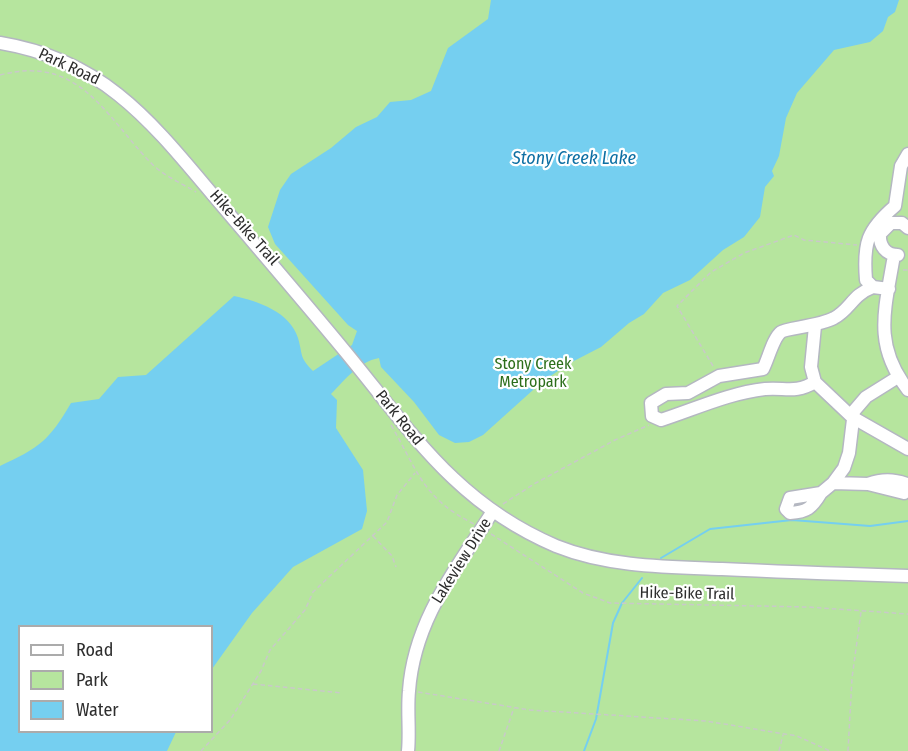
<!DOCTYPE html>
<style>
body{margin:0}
#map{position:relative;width:908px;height:751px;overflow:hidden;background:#efe9e1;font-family:"Fira Sans Condensed",sans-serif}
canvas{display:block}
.legend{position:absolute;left:18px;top:625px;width:195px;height:108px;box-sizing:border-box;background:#fff;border:2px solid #ababab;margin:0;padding:8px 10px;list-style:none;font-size:18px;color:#2e2e2e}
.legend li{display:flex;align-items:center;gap:12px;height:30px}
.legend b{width:30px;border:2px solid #ababab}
</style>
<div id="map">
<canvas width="908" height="751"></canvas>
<ul class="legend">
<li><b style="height:8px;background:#fff"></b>Road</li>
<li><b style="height:16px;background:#b6e59e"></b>Park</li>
<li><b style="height:16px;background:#75cff0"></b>Water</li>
</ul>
</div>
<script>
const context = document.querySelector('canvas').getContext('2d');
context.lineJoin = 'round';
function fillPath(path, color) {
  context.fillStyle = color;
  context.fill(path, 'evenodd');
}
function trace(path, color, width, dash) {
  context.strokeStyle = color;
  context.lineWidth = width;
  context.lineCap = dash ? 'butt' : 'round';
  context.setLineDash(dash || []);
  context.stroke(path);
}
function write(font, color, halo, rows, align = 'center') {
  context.font = font + ' "Fira Sans Condensed",sans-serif';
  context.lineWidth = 4.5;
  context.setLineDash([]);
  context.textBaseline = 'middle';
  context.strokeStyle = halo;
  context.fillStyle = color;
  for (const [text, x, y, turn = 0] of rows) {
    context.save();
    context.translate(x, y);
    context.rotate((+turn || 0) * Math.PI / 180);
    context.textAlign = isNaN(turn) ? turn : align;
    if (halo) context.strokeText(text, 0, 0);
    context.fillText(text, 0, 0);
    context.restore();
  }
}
fillPath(new Path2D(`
 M0,0H908V751H0ZM20,626H212V732H20Z`), '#b6e59e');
fillPath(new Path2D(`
 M491,0H899L895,12L888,17L883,31L870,42L834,50L797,93L786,118L779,156L772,171L774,176L765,187L760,217L744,237L723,250L690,280L663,293L644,314L629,323L601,347L570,363L543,381L483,435L469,442L455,443L439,435L414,402L381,367L379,358C358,362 346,379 331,394L337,400L336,428L363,470L367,511L362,529L293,567L252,613L212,669V626H20V732H176L167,751H0V466C40,447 48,442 71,403L99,399L118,377L146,375L234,296C258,301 290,312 298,338C303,355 299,357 313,371L352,345L357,331L348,325L275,244L268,227L280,190L291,174L331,148L356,127L377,117L390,102L411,100L431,91L448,48L488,19Z`), '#75cff0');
trace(new Path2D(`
 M661,558L710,529L792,520L870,526L908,521
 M584,751L596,719L613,623L622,603L642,578`), '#75cff0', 2);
const minor = new Path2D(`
 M0,43C103,60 150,120 213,195C257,247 301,298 344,350C411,431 455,503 556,546C608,567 667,567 722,569C784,572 846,574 908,576
 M898,255C886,255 879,246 880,234L891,223H902L908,228
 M893,261C884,313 874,346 908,390
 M889,289L873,287L866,280C863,243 867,230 895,206L901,166L908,154
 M815,326L811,367L815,382C795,394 785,387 765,389C729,393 695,409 661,420L652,416L651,403L666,394L688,393L719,376L763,369C768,360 773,338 781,332C786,328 820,326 834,318C850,310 852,295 873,287
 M815,382L852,417L908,449
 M833,483L868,484L904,493L908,489L907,484C893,479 882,479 868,484
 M821,493C812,508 807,512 790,513L786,509L790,498L821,493L833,483L844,468L849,453L854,411L866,397L898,377
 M408,751C410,731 407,711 409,691C414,620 456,569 493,511`);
trace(minor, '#b4b7c1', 15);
trace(new Path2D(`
 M0,75C80,54 105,116 152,164C164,176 181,183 196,192
 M903,270H908
 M713,366L677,306L711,272L744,253L794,235L804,240L857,245
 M391,425C418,471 422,498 474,524
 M503,504L534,484L615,440L649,425
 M491,534L583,593L610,603L808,607L908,614
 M373,536L392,556L396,567
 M253,684L342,693
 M418,692L530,710L706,721L797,736L830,751
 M201,751L230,720L261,671L270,650L305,610L313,592L387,522L397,495L415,473
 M499,751L514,708
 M779,751L783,735
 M848,751L852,678L861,612`), '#c9c9c9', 1.5, [4.5, 3]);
trace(minor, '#fff', 12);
write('16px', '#2e2e2e', '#fff', [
 ["Park Road",69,67,25],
 ["Hike-Bike Trail",244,228,48],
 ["Park Road",399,418,51],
 ["Lakeview Drive",462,561,-58],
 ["Hike-Bike Trail",687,594,1]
]);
write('16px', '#2c6e1b', '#fff', [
 ["Stony Creek",533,365],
 ["Metropark",533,383]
]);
write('italic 18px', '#0d6fa3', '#fff', [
 ["Stony Creek Lake",574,159]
]);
</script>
